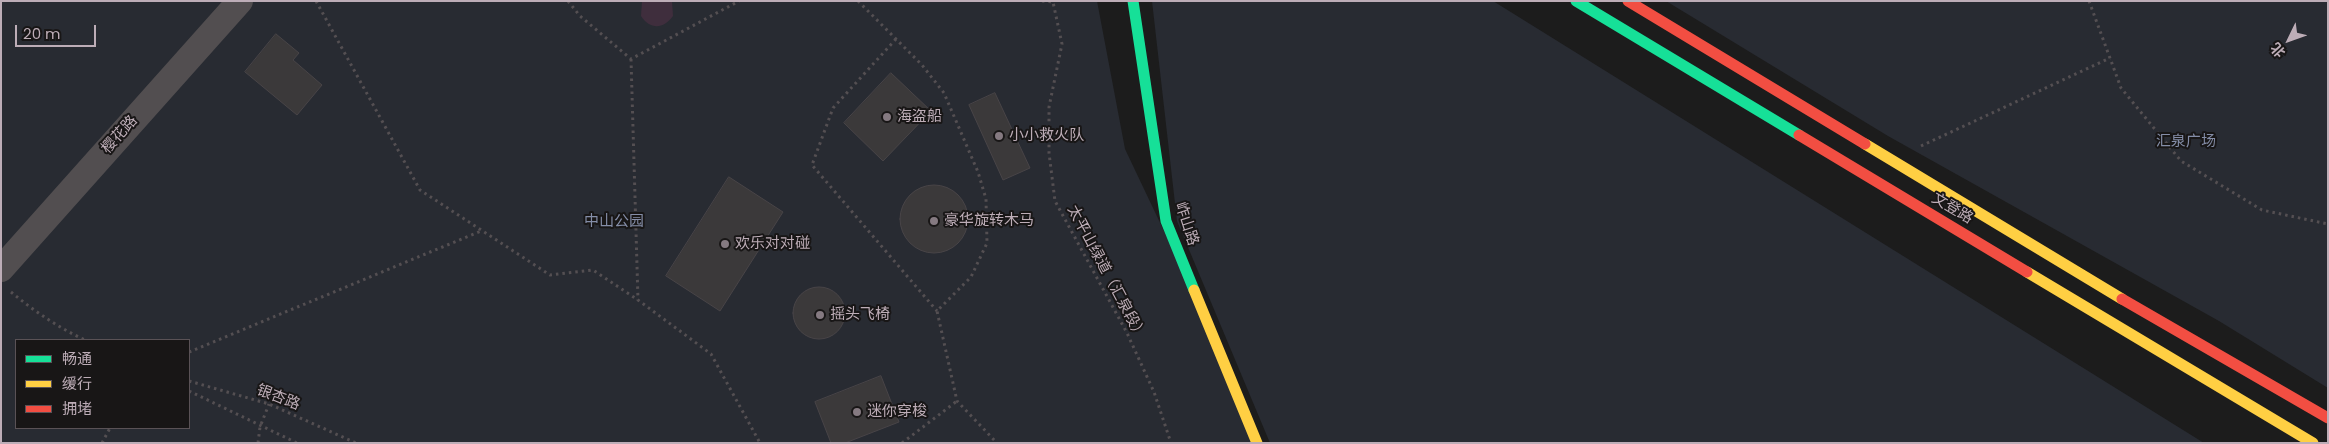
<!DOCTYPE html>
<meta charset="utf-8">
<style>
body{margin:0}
#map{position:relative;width:2329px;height:444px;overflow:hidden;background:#1c1c1c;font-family:Poppins,"Noto Sans SC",sans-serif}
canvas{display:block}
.frame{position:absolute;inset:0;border:2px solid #bdadb7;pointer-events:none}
.legend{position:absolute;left:15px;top:339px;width:175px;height:90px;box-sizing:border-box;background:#181616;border:1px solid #5a5256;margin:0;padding:6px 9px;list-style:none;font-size:15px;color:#bdadb7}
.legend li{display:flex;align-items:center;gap:10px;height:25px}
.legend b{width:25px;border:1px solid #5a5256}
.north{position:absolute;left:2264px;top:15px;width:50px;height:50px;-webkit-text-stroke:4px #181616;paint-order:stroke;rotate:228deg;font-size:14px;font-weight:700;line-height:20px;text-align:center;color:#bdadb7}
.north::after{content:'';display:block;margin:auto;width:18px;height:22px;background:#bdadb7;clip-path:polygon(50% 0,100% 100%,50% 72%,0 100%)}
.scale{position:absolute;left:15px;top:25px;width:81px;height:22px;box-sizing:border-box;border:2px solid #bdadb7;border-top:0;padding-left:6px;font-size:15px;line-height:18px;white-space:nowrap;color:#bdadb7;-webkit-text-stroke:4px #181616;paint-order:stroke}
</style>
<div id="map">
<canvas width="2329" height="444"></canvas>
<div class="frame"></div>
<ul class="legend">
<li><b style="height:6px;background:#16e098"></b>畅通</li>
<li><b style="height:6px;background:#ffcf43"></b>缓行</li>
<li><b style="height:6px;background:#f24e42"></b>拥堵</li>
</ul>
<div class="north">北</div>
<div class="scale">20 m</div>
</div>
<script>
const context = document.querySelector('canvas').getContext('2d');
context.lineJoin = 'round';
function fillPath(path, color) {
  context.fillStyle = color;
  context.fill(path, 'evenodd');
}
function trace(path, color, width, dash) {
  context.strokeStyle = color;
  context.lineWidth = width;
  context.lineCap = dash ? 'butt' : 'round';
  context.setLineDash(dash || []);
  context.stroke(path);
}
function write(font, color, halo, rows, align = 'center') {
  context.font = font + ' Poppins,"Noto Sans SC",sans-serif';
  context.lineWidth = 4;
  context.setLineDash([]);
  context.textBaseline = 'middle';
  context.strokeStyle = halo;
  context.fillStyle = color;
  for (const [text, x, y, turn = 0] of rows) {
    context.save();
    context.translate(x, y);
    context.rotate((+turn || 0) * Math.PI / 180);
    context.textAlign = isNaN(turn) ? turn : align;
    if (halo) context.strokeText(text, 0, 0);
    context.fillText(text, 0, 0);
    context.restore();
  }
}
fillPath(new Path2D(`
 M1,1H1097L1125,149L1210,328L1257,443H1ZM16,340H189V428H16Z
 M1152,1H1493L2204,443H1270L1177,221Z
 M1666,1H2328V388L2219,321L1888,136Z`), '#282b32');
fillPath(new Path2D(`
 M642,1H672L673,16C664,29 650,30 641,16Z`), '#3f2e3d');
const building = new Path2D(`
 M276,34L299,53L293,60L322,85L297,115L245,72Z
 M891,73L931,111L883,161L844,123Z
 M995,93L1030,168L1003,180L969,105Z
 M729,177L783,212L720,311L666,276Z
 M900 219a34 34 0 1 1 68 0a34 34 0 1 1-68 0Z
 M793 313a26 26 0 1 1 52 0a26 26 0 1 1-52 0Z
 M881,376L899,422L845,443H831L815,402Z`);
fillPath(building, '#3b393a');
trace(building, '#484447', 1);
trace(new Path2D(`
 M316,1L420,190L550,275L593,270L638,300
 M568,1L580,16L631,59L739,1
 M858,1L922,65L944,93L978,172L986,199L987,243L971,277L937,311L957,401L997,443
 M1042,1L1053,2L1062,44L1049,107V153L1055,201L1127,333L1154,392L1171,443
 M2089,1L2121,88L2181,161L2262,210L2328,224
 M896,39L833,108L812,165L937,311
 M631,59L638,300L711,354L760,443
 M1921,146L2110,58
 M11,292C34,311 59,328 85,340
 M189,352L481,231
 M189,381L269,404L356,443
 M189,391L297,443
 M102,443L110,428
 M258,443L260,427L269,404
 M902,443L957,401`), '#544f52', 3, [2.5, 4]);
trace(new Path2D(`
 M1,269L240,1`), '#524e50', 26);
trace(new Path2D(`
 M1133,1L1166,221L1194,290
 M1576,1L1799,135`), '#16e098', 11);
trace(new Path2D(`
 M1865,144L2122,299
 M2027,272L2313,443
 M1194,290L1257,443`), '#ffcf43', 11);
trace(new Path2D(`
 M1628,1L1865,144
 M1799,135L2027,272
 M2122,299L2328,418`), '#f24e42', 11);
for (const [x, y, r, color] of [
 [887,117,5,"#857a81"],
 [999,136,5,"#857a81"],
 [934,221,5,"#857a81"],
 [725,244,5,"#857a81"],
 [820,315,5,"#857a81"],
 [857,412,5,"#857a81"]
]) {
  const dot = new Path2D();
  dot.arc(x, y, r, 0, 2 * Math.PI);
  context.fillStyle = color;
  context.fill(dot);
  trace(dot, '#181616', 2);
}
write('15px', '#bdadb7', '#181616', [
 ["海盗船",897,117],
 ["小小救火队",1009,136],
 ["豪华旋转木马",944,221],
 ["欢乐对对碰",735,244],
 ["摇头飞椅",830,315],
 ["迷你穿梭",867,412]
], 'left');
write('15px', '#bdadb7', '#181616', [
 ["樱花路",120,135,-48],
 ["文登路",1952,209,31],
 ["岞山路",1186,224,72],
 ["太平山绿道（汇泉段）",1106,273,62],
 ["银杏路",278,398,21]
]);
write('15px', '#848da7', '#181616', [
 ["汇泉广场",2186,142],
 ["中山公园",614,222]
]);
</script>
